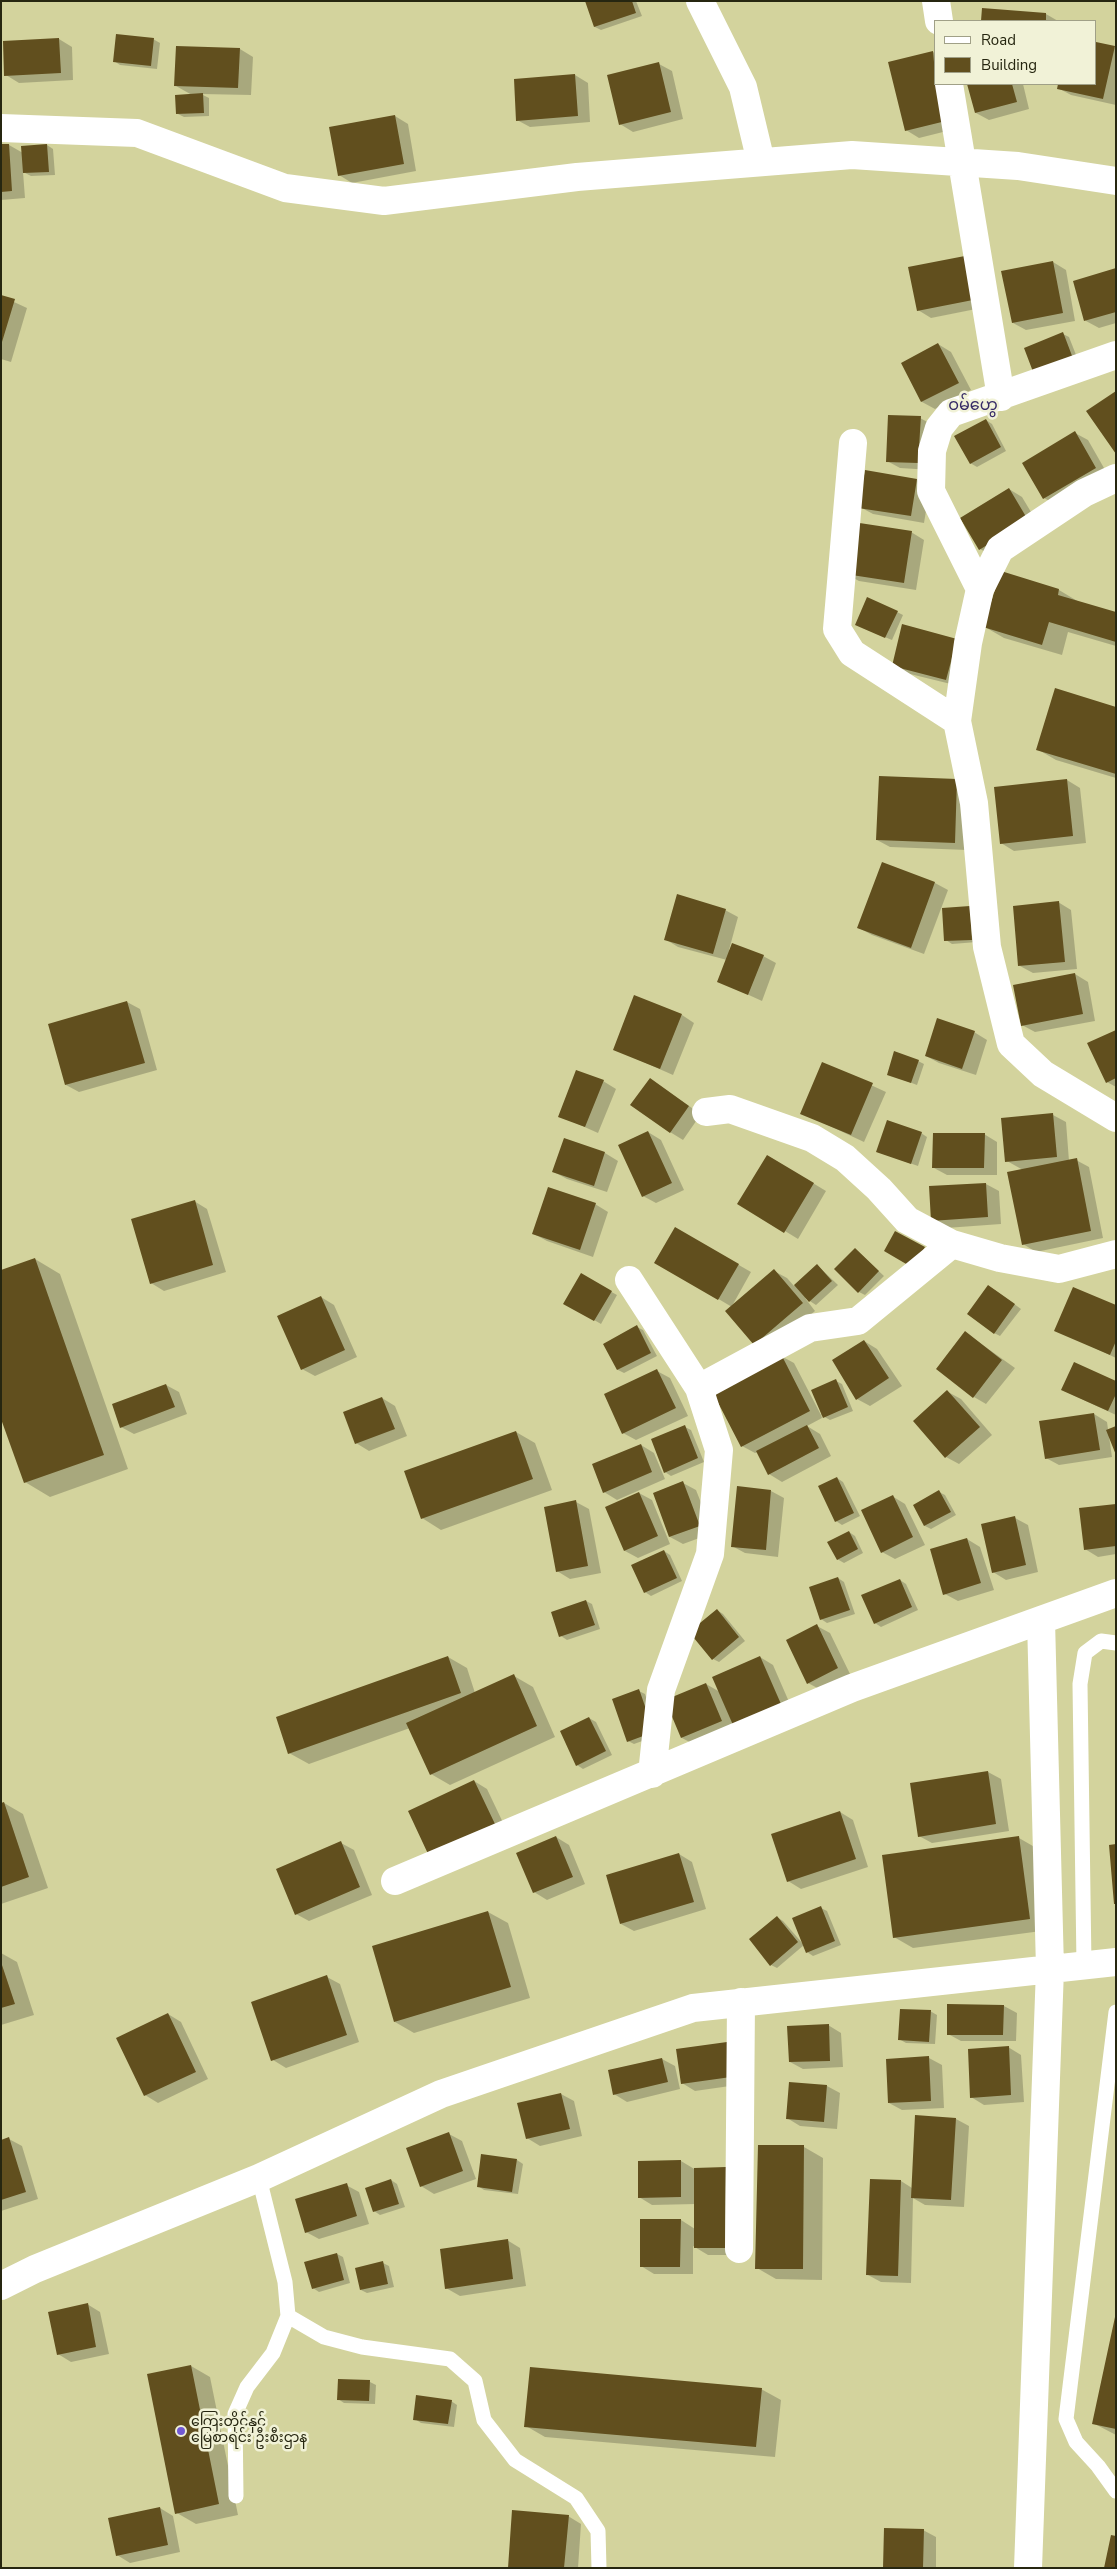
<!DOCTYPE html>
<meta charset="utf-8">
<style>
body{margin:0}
#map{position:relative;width:1117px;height:2569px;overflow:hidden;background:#d3d39d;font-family:"Nunito Sans",sans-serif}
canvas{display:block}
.frame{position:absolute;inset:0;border:2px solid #262610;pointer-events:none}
.legend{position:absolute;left:934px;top:20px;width:162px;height:65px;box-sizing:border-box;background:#f1f2d7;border:1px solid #a0a087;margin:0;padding:6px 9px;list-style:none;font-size:15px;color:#262610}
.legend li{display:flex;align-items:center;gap:10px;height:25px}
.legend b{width:25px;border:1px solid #a0a087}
</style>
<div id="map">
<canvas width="1117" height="2569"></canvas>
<div class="frame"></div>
<ul class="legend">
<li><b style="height:6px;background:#fff"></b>Road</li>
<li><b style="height:14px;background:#614f1e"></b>Building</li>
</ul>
</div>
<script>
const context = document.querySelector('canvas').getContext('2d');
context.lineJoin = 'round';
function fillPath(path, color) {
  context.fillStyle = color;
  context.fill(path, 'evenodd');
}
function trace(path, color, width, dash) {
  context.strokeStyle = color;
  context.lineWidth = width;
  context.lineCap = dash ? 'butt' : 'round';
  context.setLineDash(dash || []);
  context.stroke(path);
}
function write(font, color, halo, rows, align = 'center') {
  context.font = font + ' "Nunito Sans","Noto Sans Myanmar",sans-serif';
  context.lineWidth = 5;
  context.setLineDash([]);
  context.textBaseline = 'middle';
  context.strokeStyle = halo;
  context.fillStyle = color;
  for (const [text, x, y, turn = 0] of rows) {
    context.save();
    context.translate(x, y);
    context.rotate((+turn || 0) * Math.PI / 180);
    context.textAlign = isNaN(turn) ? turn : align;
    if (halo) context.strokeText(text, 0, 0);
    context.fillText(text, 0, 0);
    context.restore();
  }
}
fillPath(new Path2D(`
 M587,1H636L642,16L601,30L595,27Z
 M983,9L1046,14L1058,21H982Z
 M59,39L72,47L73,80L19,83L6,75Z
 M153,39L160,43L157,69L120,65L114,61Z
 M1096,43L1116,48V105L1071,95L1058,88L1059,84H1096Z
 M240,49L253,57L251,95L201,94L209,98V116L184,117L178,114L192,95L176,86Z
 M933,52L936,54V84L963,127L919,138L906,130L890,63Z
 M659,64L672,71L683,119L633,132L620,124Z
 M575,75L588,83L590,122L530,127L517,120Z
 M968,84H1023L1029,109L989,120L976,113Z
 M395,116L408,124L416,171L352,183L339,175Z
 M1,145H9L23,153V147L47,145L53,149L55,175L31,176L23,172L25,198L1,200Z
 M970,256L991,306L931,318L918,310Z
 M1053,262L1066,270L1075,321L1026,330L1013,323Z
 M1116,269V323L1099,328L1086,321L1074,282Z
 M1,296L27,308L11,362L1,359Z
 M1063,334L1069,337L1080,365L1042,380Z
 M938,344L951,352L971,390L935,409L922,402L902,363Z
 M920,418L933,425L931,470L900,468L887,461Z
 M986,420L992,424L1006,451L977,467L970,463Z
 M1075,433L1088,440L1108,475L1057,505L1044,498Z
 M917,480L930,487L924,523L873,514L860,507Z
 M1009,489L1022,497L1040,527L993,556L980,549Z
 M911,532L924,540L916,590L859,581L846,574Z
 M1002,572L1059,590L1079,602L1116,613V646L1068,632L1062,655L1004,638L985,627Z
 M897,612L903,615L892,640L863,628Z
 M957,640L959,686L906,673L893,665Z
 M1116,708V778L1056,760L1037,749Z
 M957,780L967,850L890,847L877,840Z
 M1067,780L1080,788L1086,843L1014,851L1001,843Z
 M883,864L935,883L948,890L924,954L872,935L859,928Z
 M1058,902L1071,910L1077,969L1033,973L1020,966Z
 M725,910L738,917L729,950L763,956L776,963L762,1001L718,981L727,960L678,947L665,939Z
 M976,911L977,942L952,944L946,940Z
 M1075,974L1088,982L1095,1021L1035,1032L1022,1025Z
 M127,1002L140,1009L157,1070L79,1092L66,1085Z
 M682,1015L694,1023L673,1075L614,1049Z
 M1116,1031V1087L1107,1082Z
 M974,1032L987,1040L976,1075L939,1063L926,1056Z
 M918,1061L924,1064L917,1085L888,1074Z
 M823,1063L886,1092L864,1142L802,1113Z
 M650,1080L701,1114L683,1140L670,1132Z
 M603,1081L616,1089L598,1133L560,1116Z
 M1053,1115L1066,1122L1069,1161L1076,1160L1089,1167L1103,1238L1036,1252L1023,1244V1170L1007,1161Z
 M648,1132L661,1140L684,1190L656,1203L643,1196Z
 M921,1133L927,1137L918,1166L878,1152Z
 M984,1134L997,1142V1175H947L934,1168Z
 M564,1140L605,1153L618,1161L607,1192L567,1179L554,1172Z
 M768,1156L826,1191L798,1239L785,1231Z
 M986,1184L999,1191L1001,1224L946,1228L933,1220Z
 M194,1201L207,1209L226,1272L164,1291L151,1283Z
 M595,1204L608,1212L593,1257L547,1241L534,1234Z
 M676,1229L751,1272L732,1306L774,1271L787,1278L794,1286L817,1265L838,1285L816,1305L805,1298L815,1311L768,1351L732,1307L656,1262Z
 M855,1249L884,1276L865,1295L859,1292Z
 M35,1259L60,1274L128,1469L50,1497L25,1482Z
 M581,1275L617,1295L601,1324L565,1303Z
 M995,1290L1021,1309L1000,1336L994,1333Z
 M321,1297L334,1305L357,1357L315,1376L302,1369Z
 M1116,1306V1358L1056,1330Z
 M637,1327L643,1330L657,1356L624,1373L618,1370L604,1344Z
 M966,1333L1015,1368L986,1404L974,1397Z
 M864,1341L877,1349L902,1386L870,1406L857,1399Z
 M781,1356L794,1363L821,1415L822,1418L807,1426L820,1434L831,1456L782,1482L769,1474L758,1452L755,1453L742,1446Z
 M657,1371L670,1378L688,1416L636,1440L623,1433Z
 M836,1381L842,1384L853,1411L830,1420L821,1415Z
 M1116,1382V1415L1062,1390Z
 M166,1385L179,1392L187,1414L134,1434L121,1427Z
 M948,1392L961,1399L992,1435L959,1464L946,1457Z
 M382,1398L395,1406L407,1436L369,1451L356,1443Z
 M1094,1414L1107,1422L1112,1457L1059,1465L1046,1458Z
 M685,1427L691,1430L704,1462L671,1476L665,1472Z
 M516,1432L535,1443L552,1490L441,1530L422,1518Z
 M641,1445L654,1453L665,1479L617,1500L604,1492Z
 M837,1478L843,1482L860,1516L842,1525L836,1521Z
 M683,1483L696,1490L713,1533L683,1544L670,1537L655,1494Z
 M771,1491L784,1498L778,1557L745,1553L732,1546Z
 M939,1492L945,1495L956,1515L931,1529L925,1526L914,1506Z
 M639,1493L652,1500L670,1544L638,1558L625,1551Z
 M892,1496L905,1504L925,1545L895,1559L882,1552Z
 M576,1502L589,1509L601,1573L570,1579L557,1571Z
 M1116,1505V1554L1098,1557L1085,1549Z
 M1015,1518L1028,1525L1038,1572L1006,1580L993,1572Z
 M849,1532L855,1536L863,1553L844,1563L837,1559Z
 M967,1539L980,1547L994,1590L958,1601L945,1594Z
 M664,1551L670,1555L682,1581L651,1596L645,1592Z
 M838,1578L844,1582L855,1614L827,1623L821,1619Z
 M900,1580L906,1584L918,1610L881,1627L875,1623Z
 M586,1601L592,1604L600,1629L567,1640L561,1636Z
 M717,1610L723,1614L745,1641L719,1662L713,1659Z
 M817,1626L830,1633L851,1676L821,1690L808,1683Z
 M448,1657L467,1668L475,1693L514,1676L533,1687L555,1737L450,1785L431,1774L410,1728L309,1764L289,1753Z
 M760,1657L773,1665L793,1711L747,1732L732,1723L734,1729L695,1745L682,1738L706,1684L720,1692Z
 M639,1691L645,1694L659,1735L634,1744L628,1741Z
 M589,1718L596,1722L612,1755L583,1769L577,1765Z
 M988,1772L1001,1779L1009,1831L932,1843L919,1836Z
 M474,1781L487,1789L507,1831L443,1862Z
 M4,1803L23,1814L48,1888L1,1904V1804Z
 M840,1812L853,1820L868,1867L801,1889L788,1881Z
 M556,1837L569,1845L585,1884L547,1900L534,1892L518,1853Z
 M1019,1838L1038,1849L1049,1930L913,1948L894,1937Z
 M341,1843L354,1850L372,1895L309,1921L296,1914Z
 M679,1854L692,1862L706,1909L634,1931L621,1924Z
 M821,1908L827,1911L841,1945L813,1956L807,1952Z
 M488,1912L508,1923L530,1998L414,2033L395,2022Z
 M777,1917L783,1921L804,1945L777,1968L771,1965Z
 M1,1953L17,1962L34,2015L1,2025Z
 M327,1977L340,1984L359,2042L286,2068L273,2060L253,2003Z
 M1004,2006L1017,2013L1016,2041H961L948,2034Z
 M930,2011L937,2015L935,2044L906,2043L899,2039Z
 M168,2014L181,2022L208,2079L158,2103L145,2095L118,2038Z
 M828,2025L841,2033L843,2067L803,2069L790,2062Z
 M1008,2047L1021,2055L1024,2102L984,2105L971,2097Z
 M677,2050L744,2084L695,2091L682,2083Z
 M929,2058L942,2065L944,2108L902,2110L889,2103Z
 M662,2059L675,2066L680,2089L627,2102L614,2094Z
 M827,2086L840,2093L837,2129L800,2126L787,2118Z
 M561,2094L574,2101L582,2136L540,2146L527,2138Z
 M956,2119L969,2126L964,2207L925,2205L913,2198L911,2283L881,2282L868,2275L901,2181L912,2188Z
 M449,2134L462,2141L476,2179L434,2194L421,2186Z
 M9,2139L22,2146L38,2199L1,2211V2141Z
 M759,2147H804L823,2158L822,2280L776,2279L757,2268Z
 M517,2160L523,2164L518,2194L484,2190L478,2186Z
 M681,2161L696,2170L725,2169L737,2255H708L693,2246V2274H654L641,2266L681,2220L695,2229L696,2204L652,2205L639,2197Z
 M391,2180L397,2184L405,2207L380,2215L374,2211Z
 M346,2185L359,2192L369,2224L319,2239L306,2232Z
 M507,2240L520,2248L526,2286L460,2296L446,2288Z
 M337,2254L343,2257L350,2283L319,2292L313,2288Z
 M383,2263L389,2266L394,2287L367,2293L361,2290Z
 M87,2304L100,2312L109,2354L71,2362L58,2354Z
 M1116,2319V2435L1093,2423Z
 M191,2366L210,2377L238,2515L196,2524L177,2513Z
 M370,2382L376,2385L375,2404L344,2403L338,2399Z
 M761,2389L781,2400L775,2457L545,2437L526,2426Z
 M451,2401L457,2405L454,2427L421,2423L415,2419Z
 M160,2508L173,2516L180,2552L130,2563L117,2555Z
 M568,2516L581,2524L578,2568H509Z
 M923,2530L936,2537V2568H884Z`), '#0003');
fillPath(new Path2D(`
 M585,1H632L636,13L594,27Z
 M982,8L1046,13V21H981Z
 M116,34L154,38L151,66L113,62Z
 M59,38L61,73L4,76L3,41Z
 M1096,42L1115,46L1103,99L1057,89L1058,84H1096Z
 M176,46L240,48L238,88L174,86Z
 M933,51L936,84L950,120L905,131L888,62Z
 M659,62L671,112L619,125L607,75Z
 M575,74L578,116L516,121L514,79Z
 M967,84H1012L1017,102L975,113Z
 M203,93L204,113L176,114L175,95Z
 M395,115L404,164L338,176L329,127Z
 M1,144H9L12,191L1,192Z
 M47,144L49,172L23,173L21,146Z
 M970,255L978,299L917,311L908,267Z
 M1053,261L1063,313L1012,323L1001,271Z
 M1116,268V312L1084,321L1073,281Z
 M1,295L15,299L2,342H1Z
 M1063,332L1074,361L1035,377L1024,348Z
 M938,343L959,383L921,402L901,363Z
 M1116,391V454L1086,411Z
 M888,415L921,416L918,463L886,462Z
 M986,419L1001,447L970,464L954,436Z
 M1075,431L1096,468L1043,499L1022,463Z
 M865,470L917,479L911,516L858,508Z
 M1009,488L1028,520L979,550L960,518Z
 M853,522L912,531L904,583L845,574Z
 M1001,571L1059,589L1058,595L1116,612V642L1049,622L1042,645L983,627Z
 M867,597L898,611L885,638L855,625Z
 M902,624L957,639L946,680L892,666Z
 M1055,688L1116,707V774L1036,750Z
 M879,776L957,779L955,843L876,840Z
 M1067,779L1073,836L1000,844L994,787Z
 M882,862L935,882L911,948L857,928Z
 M677,894L726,909L713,954L664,940Z
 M1059,901L1065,962L1018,966L1013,906Z
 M970,906L972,940L944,941L942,908Z
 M732,943L764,955L748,995L717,982Z
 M1075,973L1083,1014L1021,1026L1013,985Z
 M634,995L682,1014L660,1069L613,1050Z
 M127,1001L145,1063L65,1085L48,1024Z
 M937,1018L975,1031L962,1069L925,1056Z
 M1116,1030V1078L1106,1083L1087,1043Z
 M894,1051L919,1060L911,1083L887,1075Z
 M822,1062L873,1083L851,1135L800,1114Z
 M576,1070L604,1080L585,1127L558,1117Z
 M650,1078L689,1106L670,1133L630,1105Z
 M1053,1113L1057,1157L1005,1162L1001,1118Z
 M887,1120L922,1132L911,1164L876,1152Z
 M648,1131L672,1183L642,1197L618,1145Z
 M933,1133H985L984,1168H932Z
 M564,1138L605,1152L594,1186L552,1172Z
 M767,1155L814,1183L784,1233L737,1204Z
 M1077,1158L1091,1231L1022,1245L1007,1172Z
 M986,1183L988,1217L931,1221L929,1186Z
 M548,1187L596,1203L580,1250L532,1234Z
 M195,1200L213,1265L150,1284L131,1219Z
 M675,1227L739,1264L718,1300L654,1263Z
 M895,1231L925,1247L913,1268L884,1251Z
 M855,1248L879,1271L858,1293L834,1269Z
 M35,1258L104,1455L24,1483L1,1419V1270Z
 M817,1264L832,1281L809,1302L794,1285Z
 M774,1269L803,1303L754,1345L725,1311Z
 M581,1273L612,1291L594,1321L563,1304Z
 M988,1285L1015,1304L994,1334L967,1314Z
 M1073,1287L1116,1305V1341L1110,1355L1054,1331Z
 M321,1296L345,1350L301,1370L277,1316Z
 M637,1325L651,1353L617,1370L603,1344Z
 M965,1331L1002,1360L973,1398L936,1369Z
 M864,1340L889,1378L856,1400L832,1360Z
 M781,1354L810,1411L741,1447L712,1391Z
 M1074,1362L1116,1381V1394L1108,1411L1061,1390Z
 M657,1369L676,1408L622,1434L604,1394Z
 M836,1379L848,1407L823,1418L811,1390Z
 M166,1384L175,1407L120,1428L112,1404Z
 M947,1390L980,1427L945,1458L913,1421Z
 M382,1397L395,1429L355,1444L343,1412Z
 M1094,1413L1100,1450L1045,1459L1039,1421Z
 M685,1425L698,1458L664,1473L651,1439Z
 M807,1425L819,1448L768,1475L756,1451Z
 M1116,1426V1455L1106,1430Z
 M516,1431L533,1479L421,1519L404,1471Z
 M641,1444L652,1472L603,1493L592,1464Z
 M837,1477L854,1513L835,1522L818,1486Z
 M683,1481L700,1526L669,1537L653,1493Z
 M737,1486L771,1490L766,1550L731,1547Z
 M939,1490L951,1512L924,1526L913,1505Z
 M639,1492L658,1536L624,1551L605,1507Z
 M893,1495L913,1537L881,1553L861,1510Z
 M576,1500L588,1566L556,1572L544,1507Z
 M1116,1504V1546L1084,1550L1079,1508Z
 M1015,1516L1026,1565L992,1573L981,1524Z
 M849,1531L858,1549L837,1560L827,1542Z
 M967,1538L981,1583L943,1595L930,1549Z
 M664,1550L677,1578L644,1593L631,1565Z
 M838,1577L850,1610L820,1620L809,1587Z
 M900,1579L912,1607L874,1624L861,1595Z
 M586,1600L595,1625L559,1637L551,1612Z
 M717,1609L739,1637L712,1660L689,1632Z
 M817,1624L838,1668L807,1684L786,1640Z
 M448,1656L461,1693L288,1754L276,1717Z
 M760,1656L781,1704L733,1725L712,1677Z
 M514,1674L537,1726L430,1775L406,1723Z
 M706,1683L722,1721L681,1738L665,1700Z
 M639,1689L654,1732L627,1742L612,1699Z
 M589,1717L606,1751L576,1766L560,1731Z
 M988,1771L996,1824L918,1837L910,1783Z
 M474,1780L495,1824L429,1856L408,1811Z
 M4,1802L29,1877L1,1887V1803Z
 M840,1811L856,1859L787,1882L771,1834Z
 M556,1836L573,1877L533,1893L516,1853Z
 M1019,1836L1030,1919L893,1938L882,1855Z
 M341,1841L360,1887L295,1915L276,1869Z
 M1116,1844V1904H1114L1109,1845Z
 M679,1853L694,1902L620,1924L606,1875Z
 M821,1906L835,1941L806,1953L792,1918Z
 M488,1911L511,1987L394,2022L372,1946Z
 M777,1916L798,1942L770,1966L749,1939Z
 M1,1962L15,2004L1,2008Z
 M327,1975L347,2035L271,2061L251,2002Z
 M947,2004L1004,2005L1003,2035H947Z
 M900,2009L931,2010L929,2042L898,2040Z
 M168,2013L196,2072L144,2096L116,2038Z
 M829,2024L830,2061L789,2062L787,2026Z
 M727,2042L731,2077L681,2084L676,2049Z
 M1009,2046L1011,2095L970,2098L968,2049Z
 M929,2056L931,2101L888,2103L886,2059Z
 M662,2058L668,2082L613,2095L608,2070Z
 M789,2082L827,2085L824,2122L786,2119Z
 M561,2093L570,2129L526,2139L517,2103Z
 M915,2115L956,2118L951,2200L911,2198Z
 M449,2132L463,2171L420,2187L406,2148Z
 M9,2137L26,2192L1,2200V2140Z
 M758,2145H804L803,2269H755Z
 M481,2154L517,2159L512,2192L477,2187Z
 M681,2160V2197L638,2198V2161Z
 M726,2167L725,2248H694V2168Z
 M391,2179L399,2204L373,2212L365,2188Z
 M870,2179L901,2180L898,2276L866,2275Z
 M347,2183L357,2216L305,2233L295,2199Z
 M640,2219H681L680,2267H640Z
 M508,2239L513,2279L445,2289L440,2249Z
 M337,2253L344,2280L312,2289L304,2262Z
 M383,2261L388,2284L360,2290L355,2268Z
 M88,2303L96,2347L57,2355L48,2312Z
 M1115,2317H1116V2429L1092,2424Z
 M191,2365L219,2504L175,2514L147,2374Z
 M530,2367L762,2388L756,2447L524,2427Z
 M338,2379L370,2380L369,2401L337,2400Z
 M416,2395L452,2400L448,2424L413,2420Z
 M160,2507L168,2545L116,2556L108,2518Z
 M512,2510L569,2515L564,2568H508Z
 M884,2528L924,2529L923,2568H883Z
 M1111,2535L1116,2536V2568H1104Z`), '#614f1e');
trace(new Path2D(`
 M1084,1965L1080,1684L1085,1653L1101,1641L1116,1643
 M1116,2012L1066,2419L1076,2442L1098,2466L1116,2491
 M288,2316L324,2337L362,2347L450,2359L475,2381L484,2420L515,2460L576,2498L598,2531L599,2568
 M236,2496L235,2414L247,2387L273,2353L288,2316L285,2282L259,2178`), '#fff', 15);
trace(new Path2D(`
 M700,1L743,87L761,162
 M936,1L939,21
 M949,84L1001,397
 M1,128L137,133L285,188L384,201L577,177L852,155L1018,166L1116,181
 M853,443L837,629L852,653L957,721
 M1116,478L1084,493L1000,549L980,589L968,643L957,721L974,803L987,947L1011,1044L1043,1074L1116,1118
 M980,589L931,491L932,451L939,428L951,413L1116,355
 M706,1112L730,1109L812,1138L845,1158L879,1189L907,1220L952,1244L1000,1258L1059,1269L1116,1254
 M629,1280L699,1388L719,1450L710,1554L661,1690L652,1774
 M699,1388L810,1328L858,1321L952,1244
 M395,1881L852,1688L1116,1593
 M739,2249L741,2002
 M1,2286L35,2269L259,2178L441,2094L693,2008L1116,1962
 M1028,2568L1050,1969L1041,1620`), '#fff', 28);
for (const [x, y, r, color] of [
 [181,2431,5,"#7259d3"]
]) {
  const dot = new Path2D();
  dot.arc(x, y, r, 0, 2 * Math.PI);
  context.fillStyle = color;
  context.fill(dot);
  trace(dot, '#f1f2d7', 2);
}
write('14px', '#262610', '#f1f2d7', [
 ["ကြေးတိုင်နှင့်",191,2423],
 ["မြေစာရင်း ဦးစီးဌာန",191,2439]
], 'left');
write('16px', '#362b66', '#f1f2d7', [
 ["ဝမ်ဟွေ",973,406]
]);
</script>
